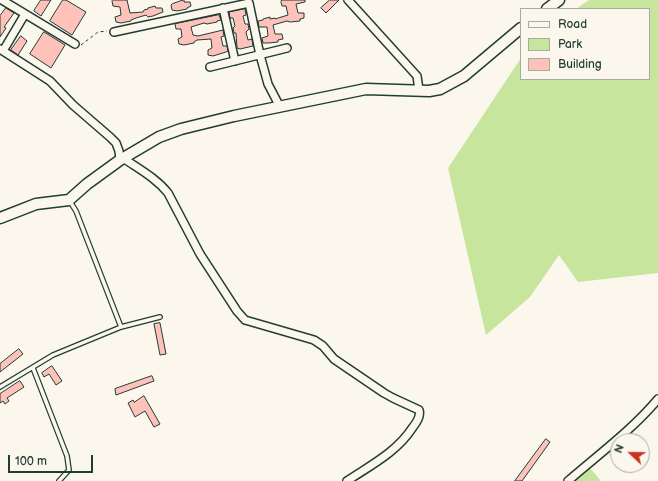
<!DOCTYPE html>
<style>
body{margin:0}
#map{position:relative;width:658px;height:481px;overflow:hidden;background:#fbf7ec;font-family:"Balsamiq Sans",sans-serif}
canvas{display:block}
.legend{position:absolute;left:520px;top:8px;width:130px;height:72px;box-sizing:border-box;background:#fbf7ec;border:1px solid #a3ada2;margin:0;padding:5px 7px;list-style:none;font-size:12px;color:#1f3d34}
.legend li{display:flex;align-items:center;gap:8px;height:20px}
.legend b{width:20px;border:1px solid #a3ada2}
.north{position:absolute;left:610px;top:433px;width:40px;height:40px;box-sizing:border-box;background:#fbf7ec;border:1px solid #a3ada2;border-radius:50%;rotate:292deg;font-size:11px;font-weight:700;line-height:16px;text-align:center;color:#1f3d34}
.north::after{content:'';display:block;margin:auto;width:14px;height:18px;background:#c8321e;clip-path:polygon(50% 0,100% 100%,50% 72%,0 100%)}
.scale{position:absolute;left:8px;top:455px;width:85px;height:18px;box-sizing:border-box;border:2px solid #1f3d34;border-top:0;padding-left:5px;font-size:12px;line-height:14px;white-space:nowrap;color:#1f3d34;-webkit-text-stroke:3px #fbf7ec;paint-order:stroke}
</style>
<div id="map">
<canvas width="658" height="481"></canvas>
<ul class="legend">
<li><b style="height:5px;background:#fbf7ec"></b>Road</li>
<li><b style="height:11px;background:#c7e59d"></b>Park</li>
<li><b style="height:11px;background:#fec2bb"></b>Building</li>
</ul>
<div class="north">N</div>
<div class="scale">100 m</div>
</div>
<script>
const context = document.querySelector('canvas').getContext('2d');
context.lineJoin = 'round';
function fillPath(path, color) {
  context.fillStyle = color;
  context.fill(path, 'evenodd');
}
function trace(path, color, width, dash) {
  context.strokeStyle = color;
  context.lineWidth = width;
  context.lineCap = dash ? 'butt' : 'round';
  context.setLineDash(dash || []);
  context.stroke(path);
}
fillPath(new Path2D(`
 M589,0H658V273L578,282L559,255L530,297L486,335L448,168L521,58V79H649V9H576Z
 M590,468L601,481H575Z`), '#c7e59d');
const building = new Path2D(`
 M41,0H51L41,16L34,11Z
 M63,0H66L86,12L72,35L50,21Z
 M113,0H127L130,13L143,12L144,10L148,9V8L155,6L156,8H162L163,12L153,16L148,17L146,15L136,18L131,20V21L121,23L116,22L115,17L121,15L120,7L113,6L112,1Z
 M184,0V2H190L191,6L187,8V9L177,11L172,10L171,5L172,4Z
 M282,0H305V2L296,4L298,13H304V18L300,19V21L290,22L287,21L273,25L275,34H282L283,39L278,40V42L268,43H263L262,38L268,36L267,27H259L258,21L263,20V19L270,17V19L275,18V19L288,15L286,6H282L281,2Z
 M330,0H339L326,13L321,8Z
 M6,8L14,13L4,27L6,28L0,37V16Z
 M245,9L246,15L243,16L245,24H248L249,29L246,32L248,40L252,39L253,46L240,49L237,48L236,33H234L233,28L235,26L233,18H230L229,12Z
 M219,15L221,20L217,21V22L207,24L204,23L191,27L193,35L198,36L223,30L224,36L221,37L223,46H227L228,51L226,52L213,56L208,55V50L212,48L211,39L197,40L194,42V43L184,45L179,44L178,39L182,37L181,29H176L175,24Z
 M44,32L65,45L51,68L30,54Z
 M21,36L27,41L18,55L11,50Z
 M160,323L166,354L160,355L154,324Z
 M19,349L23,354L0,372V364Z
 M52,366L62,381L56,385L49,374L44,377L42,373Z
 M152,376L154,381L116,395L115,389Z
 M20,381L24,387L7,398L9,401L5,404L3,401L0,403V394Z
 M144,396L160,424L154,427L145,411L135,417L128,403L133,400L134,402Z
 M546,439L550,442L522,481H515Z`);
fillPath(building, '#fec2bb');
trace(building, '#1f3d34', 1);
const lane = new Path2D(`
 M69,200L76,211L121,327
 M33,368L67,456L69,470L59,481
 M0,387L53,355L121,327L160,317`);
const street = new Path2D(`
 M2,0L75,44
 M348,0L417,76L419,90
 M223,8L235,61
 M114,32L249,3L260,55L268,84L280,107
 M0,49L50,81L73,105L110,137L116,143L119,151L120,160
 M3,51L25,14
 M210,67L287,48
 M123,158C139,169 156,178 168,193L200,254L237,311L245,320L314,340L323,346L334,359L384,393L393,398L419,410C421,416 417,422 413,427C397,452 371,465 347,481
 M568,481C599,454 632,430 658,399`);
const secondary = new Path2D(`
 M547,9L559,0
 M0,218L36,204L69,200L87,184L120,160L159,137L181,129L234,116L366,89L429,91L440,89L464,76L521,28`);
trace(lane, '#1f3d34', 6);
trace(street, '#1f3d34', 10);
trace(secondary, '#1f3d34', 13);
trace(new Path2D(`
 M81,45L98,32L107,31`), '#1f3d34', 1, [3, 3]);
trace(lane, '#fbf7ec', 3.5);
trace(street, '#fbf7ec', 7);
trace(secondary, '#fbf7ec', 10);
</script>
